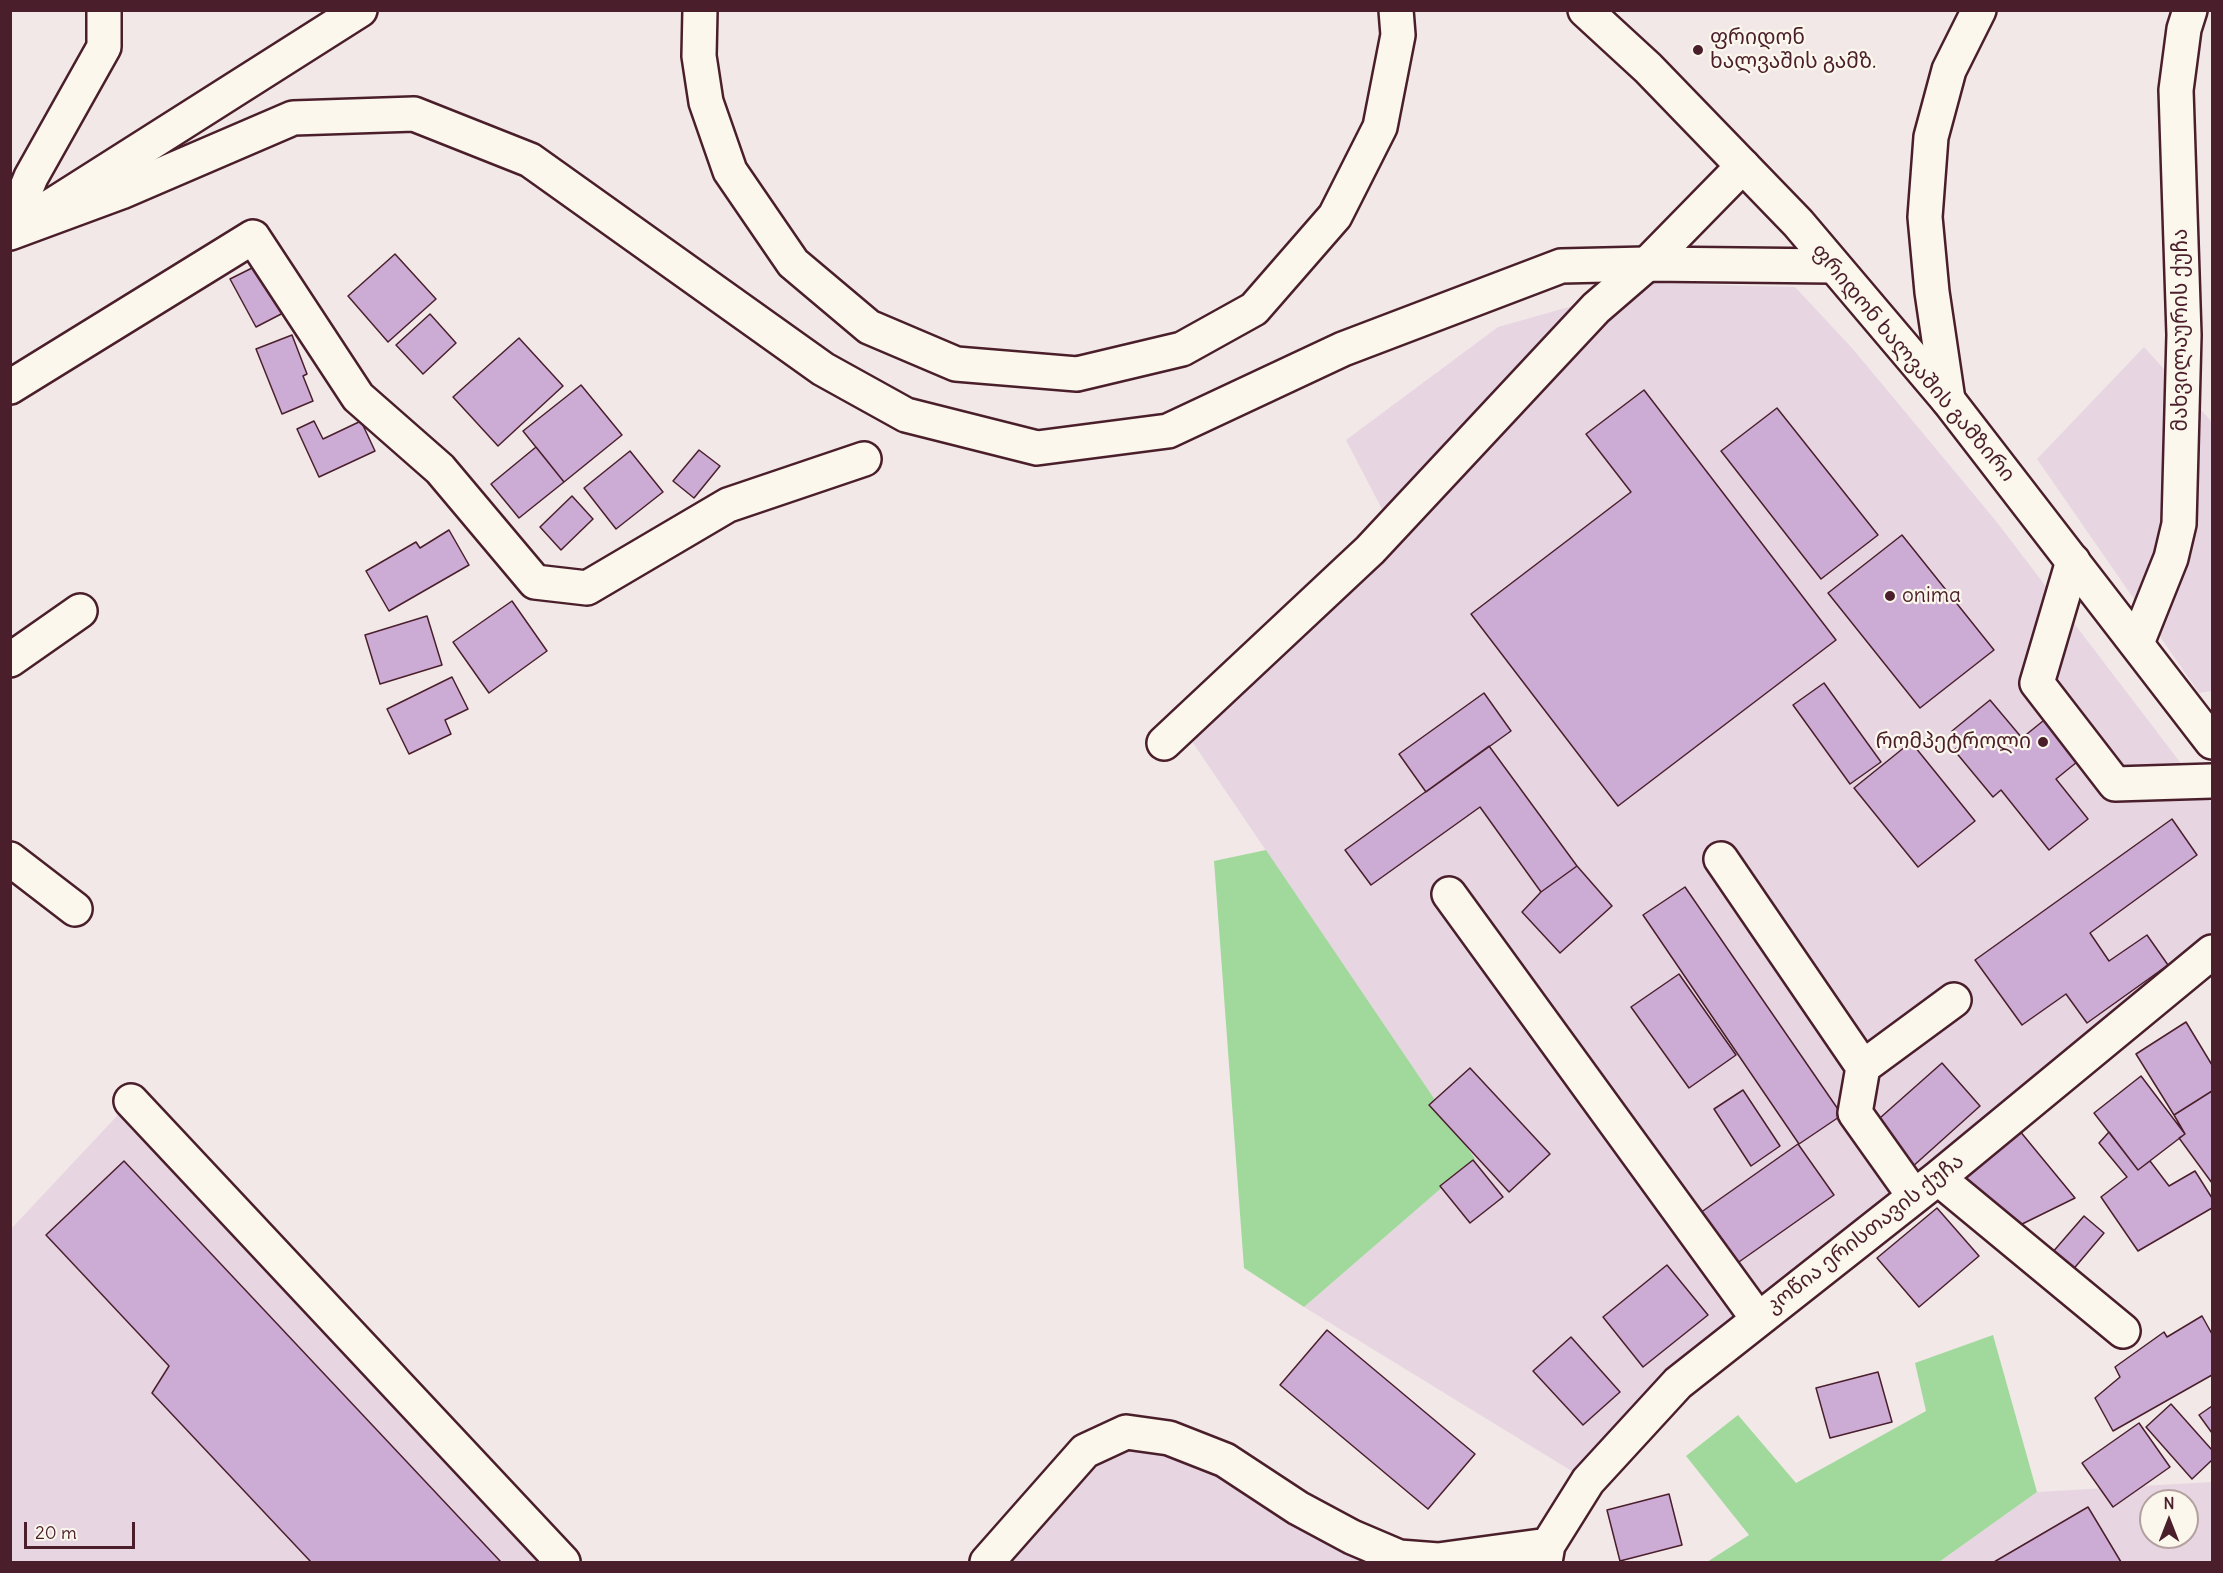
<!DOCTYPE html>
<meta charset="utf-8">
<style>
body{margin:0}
#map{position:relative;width:2223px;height:1573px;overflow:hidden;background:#f2e8e7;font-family:Delius,sans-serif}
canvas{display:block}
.frame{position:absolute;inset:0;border:12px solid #4a1f2b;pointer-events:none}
.north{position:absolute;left:2139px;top:1489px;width:60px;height:60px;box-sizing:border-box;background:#fbf7ec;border:2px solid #b4a19f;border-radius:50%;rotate:0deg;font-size:16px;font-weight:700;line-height:24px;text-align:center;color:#4a1f2b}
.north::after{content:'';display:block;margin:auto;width:21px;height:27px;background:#4a1f2b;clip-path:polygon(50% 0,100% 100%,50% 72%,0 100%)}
.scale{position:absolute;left:24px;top:1522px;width:111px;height:27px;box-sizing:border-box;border:3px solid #4a1f2b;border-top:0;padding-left:8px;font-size:18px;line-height:21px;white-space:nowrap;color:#4a1f2b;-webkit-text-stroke:4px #fbf7ec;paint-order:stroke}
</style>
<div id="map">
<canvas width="2223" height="1573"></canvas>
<div class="frame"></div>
<div class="north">N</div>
<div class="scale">20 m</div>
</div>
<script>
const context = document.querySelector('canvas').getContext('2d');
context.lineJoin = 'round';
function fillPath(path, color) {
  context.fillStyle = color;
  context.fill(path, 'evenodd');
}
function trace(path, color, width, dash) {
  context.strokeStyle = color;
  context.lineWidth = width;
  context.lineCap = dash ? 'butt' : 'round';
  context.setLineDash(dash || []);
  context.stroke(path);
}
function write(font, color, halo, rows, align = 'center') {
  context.font = font + ' Delius,"Noto Sans Georgian",sans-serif';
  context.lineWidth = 4.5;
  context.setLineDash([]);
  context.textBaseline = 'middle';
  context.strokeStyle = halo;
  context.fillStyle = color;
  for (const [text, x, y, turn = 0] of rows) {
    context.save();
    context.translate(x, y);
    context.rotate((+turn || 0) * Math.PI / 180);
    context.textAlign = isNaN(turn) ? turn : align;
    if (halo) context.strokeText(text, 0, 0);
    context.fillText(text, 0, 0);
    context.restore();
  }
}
fillPath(new Path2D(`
 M1654,283L1795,287L1852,348L1996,521L2212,804V931L1938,1178L1588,1481L1304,1307L1475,1159L1189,737L1384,513L1346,440L1498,327Z
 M2144,347L2212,422V691L2199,693L2037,459Z
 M131,1101L563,1562H11L10,1230Z
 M1126,1432L1377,1548L1365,1562H987Z
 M2212,1482V1562H1939L2037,1492ZM2151,1501H2187V1537H2151Z`), '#e7d6e2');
fillPath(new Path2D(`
 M1266,850L1475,1159L1304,1307L1244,1268L1214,861Z
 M1993,1335L2037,1492L1939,1562H1707L1749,1535L1686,1456L1738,1415L1796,1483L1926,1411L1915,1363Z`), '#a1d99d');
const building = new Path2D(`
 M395,254L436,299L388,342L348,296Z
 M262,263L287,311L256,327L230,279Z
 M430,314L456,343L423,374L396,345Z
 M292,335L307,374L303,376L313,401L282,414L256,349Z
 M519,338L563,386L498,446L453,397Z
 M581,385L622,435L564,482L523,431Z
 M1644,390L1836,640L1618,806L1471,614L1631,492L1586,434Z
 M1777,408L1878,535L1821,579L1721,451Z
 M314,421L323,439L361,421L375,451L319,477L297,429Z
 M536,447L564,482L519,518L491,484Z
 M699,450L720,466L694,498L673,481Z
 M630,451L663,492L616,529L584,488Z
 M572,496L593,519L561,550L540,527Z
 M449,530L469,565L389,611L366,571L416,542L420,548Z
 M1902,535L1994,650L1920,708L1828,593Z
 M512,601L547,651L489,693L453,642Z
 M427,616L442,665L380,684L365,635Z
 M452,677L468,709L445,720L451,734L409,754L387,709Z
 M1824,683L1881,762L1850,784L1793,705Z
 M1484,693L1511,731L1426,792L1399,754Z
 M1990,700L2022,738L2059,708L2093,749L2056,779L2088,819L2049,850L2001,790L1993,797L1954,750L1962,744L1952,731Z
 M1911,742L1975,821L1918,867L1854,788Z
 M1489,746L1577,866L1541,892L1480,807L1371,885L1345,850Z
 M2172,819L2197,855L2090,933L2109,961L2147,935L2168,965L2087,1023L2066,994L2022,1025L1975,960Z
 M1577,866L1612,906L1560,953L1522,912L1541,892Z
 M1685,887L1842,1115L1799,1144L1643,915Z
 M1679,974L1736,1055L1689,1088L1631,1007Z
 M2186,1022L2212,1065V1091L2174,1115L2136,1054Z
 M1942,1063L1980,1106L1911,1168L1872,1125Z
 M1470,1068L1550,1154L1509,1192L1429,1105Z
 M2141,1076L2185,1134L2138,1170L2094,1113Z
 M1743,1090L1780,1146L1751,1166L1714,1109Z
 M2212,1091V1183L2179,1138L2185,1134L2174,1115Z
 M2019,1130L2075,1198L2012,1229L1956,1180Z
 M2109,1132L2138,1170L2150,1161L2169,1186L2195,1171L2212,1198V1208L2138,1251L2101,1197L2127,1177L2099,1143Z
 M1798,1144L1834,1195L1736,1264L1700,1213Z
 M1473,1160L1503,1197L1470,1223L1440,1186Z
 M124,1161L501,1562H311L152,1393L169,1366L46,1235Z
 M1937,1208L1979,1256L1919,1307L1877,1258Z
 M2084,1216L2104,1233L2065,1279L2045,1261Z
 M1667,1265L1708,1315L1643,1367L1603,1317Z
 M2202,1316L2212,1334V1375L2113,1431L2095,1398L2120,1377L2115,1367L2164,1332L2167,1337Z
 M1327,1330L1475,1454L1428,1509L1280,1385Z
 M1571,1337L1620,1392L1583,1425L1533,1371Z
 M1878,1372L1892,1422L1830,1438L1816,1388Z
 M2171,1404L2212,1450V1460L2192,1479L2146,1427Z
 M2212,1406V1433L2199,1415Z
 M2139,1423L2170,1467L2113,1507L2082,1463Z
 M1669,1494L1682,1545L1620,1561L1607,1510Z
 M2088,1507L2121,1562H1994Z`);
fillPath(building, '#ccabd5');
trace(building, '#4a1f2b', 1.5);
const minor = new Path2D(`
 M37,215L360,10
 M10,387L253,237L358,397L440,469L535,582L587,588L728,505L864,459
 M2073,561L2037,683L2115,784L2212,781
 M2137,643L2171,558L2179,524L2184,335L2176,90L2184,29L2190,10
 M10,660L80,611
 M1164,743L1370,550L1596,308L1647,264L1743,166
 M10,859L75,909
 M1721,859L1863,1067L1855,1113L1914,1196
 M1449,894L1758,1319
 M1863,1067L1954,1000
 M131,1101L563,1562
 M1938,1178L2123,1331
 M987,1562L1085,1451L1126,1432L1169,1438L1225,1460L1298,1508L1352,1537L1399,1557L1438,1560L1548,1545
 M1545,1562L1548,1545L1588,1481L1678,1383L1938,1178L2212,952`);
const major = new Path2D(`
 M1585,10L1648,68L1798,223L1948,400L2212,742`);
const highway = new Path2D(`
 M700,10L699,56L706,102L730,171L793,263L869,327L956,364L1077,374L1182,349L1254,309L1335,216L1380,127L1398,35L1396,10
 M10,228L31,177L104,47V10
 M10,233L121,192L293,118L414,114L530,160L823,369L906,415L1037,448L1168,431L1343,349L1561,266L1647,264L1833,266
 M1948,400L1932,292L1925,217L1931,137L1949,70L1979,10`);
trace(minor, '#4a1f2b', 38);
trace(major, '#4a1f2b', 38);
trace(highway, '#4a1f2b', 38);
trace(minor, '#fbf7ec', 33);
trace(major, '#fbf7ec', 33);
trace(highway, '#fbf7ec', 33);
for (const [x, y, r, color] of [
 [1698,50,6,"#4a1f2b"],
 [1890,596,6,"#4a1f2b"],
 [2043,742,6,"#4a1f2b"]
]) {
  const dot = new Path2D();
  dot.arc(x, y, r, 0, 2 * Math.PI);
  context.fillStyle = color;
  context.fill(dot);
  trace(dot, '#fbf7ec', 2);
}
write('21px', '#4a1f2b', '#fbf7ec', [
 ["ფრიდონ",1710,38],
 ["ხალვაშის გამზ.",1710,62],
 ["onima",1902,596],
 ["რომპეტროლი",2031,742,"right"]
], 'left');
write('21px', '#4a1f2b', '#fbf7ec', [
 ["მახვილაურის ქუჩა",2181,330,-90],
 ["ფრიდონ ხალვაშის გამზირი",1913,363,50],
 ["კოწია ერისთავის ქუჩა",1865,1234,-38]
]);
</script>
